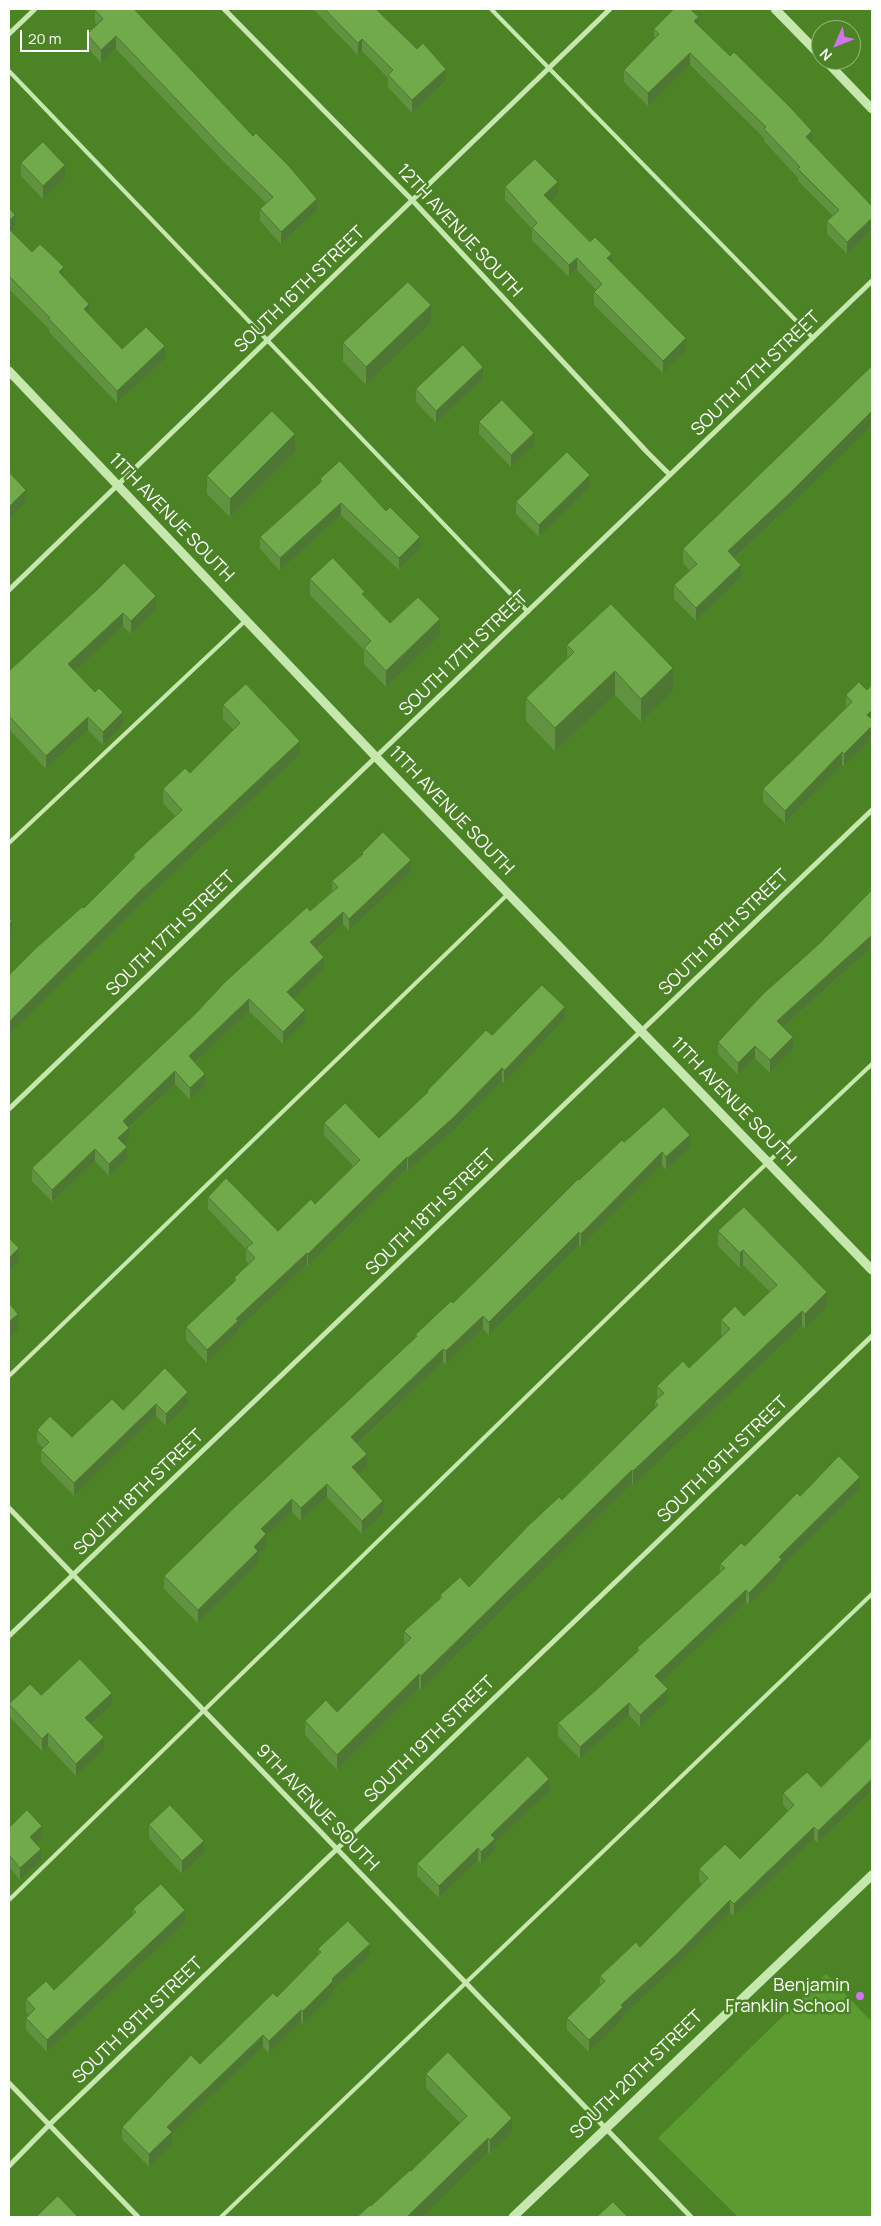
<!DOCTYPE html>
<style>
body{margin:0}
#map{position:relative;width:881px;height:2226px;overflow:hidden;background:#4b8325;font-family:Manrope,sans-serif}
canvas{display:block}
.frame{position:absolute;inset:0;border:10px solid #fff;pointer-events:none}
.north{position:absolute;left:811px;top:20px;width:50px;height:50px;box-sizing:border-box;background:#4b8325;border:1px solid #93b57c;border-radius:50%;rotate:226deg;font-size:14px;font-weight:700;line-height:20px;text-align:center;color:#fff}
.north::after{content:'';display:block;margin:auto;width:18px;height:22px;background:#d173f1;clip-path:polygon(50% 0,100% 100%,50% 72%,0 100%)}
.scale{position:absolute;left:20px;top:30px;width:69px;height:22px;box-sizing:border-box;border:2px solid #fff;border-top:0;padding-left:6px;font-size:15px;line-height:18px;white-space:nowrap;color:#fff;-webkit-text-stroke:4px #4b8325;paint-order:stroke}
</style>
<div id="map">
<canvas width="881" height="2226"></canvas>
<div class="frame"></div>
<div class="north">N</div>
<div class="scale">20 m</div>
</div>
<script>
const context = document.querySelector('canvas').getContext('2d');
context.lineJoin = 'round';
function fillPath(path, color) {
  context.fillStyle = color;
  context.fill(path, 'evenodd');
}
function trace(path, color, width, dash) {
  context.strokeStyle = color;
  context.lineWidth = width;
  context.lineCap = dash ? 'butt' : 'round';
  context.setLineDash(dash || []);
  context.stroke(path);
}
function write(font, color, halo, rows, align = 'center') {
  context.font = font + ' Manrope,sans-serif';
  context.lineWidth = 5;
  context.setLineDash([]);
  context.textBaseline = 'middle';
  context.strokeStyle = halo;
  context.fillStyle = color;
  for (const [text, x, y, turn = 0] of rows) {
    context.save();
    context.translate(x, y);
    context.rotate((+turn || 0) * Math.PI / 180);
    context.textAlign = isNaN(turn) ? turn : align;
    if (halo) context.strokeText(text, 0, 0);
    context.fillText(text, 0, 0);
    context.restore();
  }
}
fillPath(new Path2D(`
 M826,1974L870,2020L872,2018V2217H738L658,2138Z`), '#5c9b30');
trace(new Path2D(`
 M491,9L813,338
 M9,71L528,612
 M9,843L246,620
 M9,1376L509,893
 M9,1900L747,1182L872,1064
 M221,2217L872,1594`), '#c6e7ae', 4);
trace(new Path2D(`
 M224,9L413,201L647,452L670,475
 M9,34L35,9
 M9,590L610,9
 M9,1109L872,281
 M9,1508L691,2217
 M9,1636L872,810
 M9,2083L138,2217
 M9,2166L49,2125L872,1336`), '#c6e7ae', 5);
trace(new Path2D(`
 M775,9L821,56
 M825,60L872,109
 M9,371L376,757L872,1270
 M513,2217L872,1875`), '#c6e7ae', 9);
fillPath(new Path2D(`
 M313,9H376L446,81L412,113L388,87V78L362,51L358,55Z
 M95,10L317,211L281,244L260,221V209L266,203L224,162L116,49L101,63L87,47V34L97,25L95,22Z
 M699,26L872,206V230L847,254L827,234V221L833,216L798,181V178L764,141V138L690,65L648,106L624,82V70L654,39V29Z
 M21,163L65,178L43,199L21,176Z
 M505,187L558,195L550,202L612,262L686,350L663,373L594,305V292L596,290L577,270L569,277L532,240V229L505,200Z
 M9,208L15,227L11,231L32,252L64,277L89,314L122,349L165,359L117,403L49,332V329L9,289Z
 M431,323L366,385L343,361V343Z
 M483,379L436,423L416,402V389Z
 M479,422L534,446L511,467L479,434Z
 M295,452L230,517L207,494V476Z
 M320,479L386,511L420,549L399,570L341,515L280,571L260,549V537L320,483Z
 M590,487L539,537L516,514V502Z
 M790,506L735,558L741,578L696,621L674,599V585L690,571L683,563V549Z
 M310,579L365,596L390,623L440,636L386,687L364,664V650L310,595Z
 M99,588L156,610L131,634L123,626L75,671L123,725L103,745L88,730L46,769L9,729V671Z
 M567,645L673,692L641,722L615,695L555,751L526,721V698L567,659Z
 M872,684V739L844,766L842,765L785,823L763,802V789L846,708V695L867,690Z
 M223,705L300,755L139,906L9,1035V975L84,908L133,858V855L175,816L163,803V789L190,773L234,730L223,719Z
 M362,853L411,872L349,931L343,924L317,949L324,969L293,999L305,1022L283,1044L249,1011L195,1062L205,1086L190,1100L175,1084L129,1128V1140L124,1144L127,1160L109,1176L95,1161L52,1202L32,1181V1168L332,891V881L362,856Z
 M872,890V947L783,1028L793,1049L770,1073L755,1058L738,1075L718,1054V1042L819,944Z
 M565,1019L504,1083L502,1081L454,1130L408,1171L407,1169L308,1266L307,1265L238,1329V1333L207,1363L186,1340V1327L234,1282V1278L249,1264L246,1261V1249L208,1209V1197L278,1231L315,1204L353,1166L324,1135V1123L379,1138L427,1093V1091L492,1035Z
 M624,1142L690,1148L666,1170L662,1165L581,1247L579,1245L489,1335L483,1329L446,1364L443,1362L358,1444L367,1467L359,1474L383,1514L362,1534L327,1497L301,1521L292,1512L266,1536V1547L258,1556V1564L198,1623L164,1589V1576L415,1338V1335L453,1303L579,1180Z
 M718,1231L827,1307L805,1329L802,1326L633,1486L632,1484L421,1690L419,1688L337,1770L305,1735V1721L337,1712L404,1645V1631L440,1598V1595L469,1587L562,1500L655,1408V1401L657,1399V1386L689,1368L723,1336L721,1334V1320L744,1316L770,1292L743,1265L740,1268L718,1246Z
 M165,1368L188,1404L166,1426L156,1416L74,1496L41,1462V1450L43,1448L37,1442V1430L72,1437L123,1410Z
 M860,1489L782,1567V1571L749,1605L746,1602L661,1682L668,1701L640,1727L629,1715L580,1759L558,1736V1723L594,1692L637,1652V1648L720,1572V1564L745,1546L800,1496Z
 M41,1695L112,1705L92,1724L104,1750L76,1776L48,1746L42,1751L9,1716V1704Z
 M872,1737V1791L818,1843L814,1839L734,1916L730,1913L678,1965L623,2016V2019L589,2052L567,2030V2018L600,1985V1976L640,1947L702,1884L699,1881V1869L740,1859L788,1810L783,1805V1793L821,1787Z
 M549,1792L495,1843V1851L481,1864L478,1860L439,1898L417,1876V1864Z
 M149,1825L204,1853L182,1874L149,1838Z
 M9,1828L42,1838L36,1844L41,1861L20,1880L9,1867Z
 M133,1909L185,1923L47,2052L26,2030V2018L29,2015L26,2011V1999L54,1990L133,1915Z
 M318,1949L370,1956L333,1990V1994L303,2024L301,2022L269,2053L263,2047L172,2134V2144L149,2167L122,2139V2127L200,2064L277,1997L318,1955Z
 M426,2074L512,2132L490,2154L488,2152L371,2206L411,2171L460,2123L426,2088Z`), '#619240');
fillPath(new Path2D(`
 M699,17V30L694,21Z
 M116,36V49L101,63V50Z
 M362,39V51L358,55V43Z
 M690,53V65L648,106V93Z
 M446,69V81L412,113V100Z
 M812,131V143L806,149V137Z
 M65,165V178L43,199V186Z
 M558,182V195L544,208V195Z
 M317,199V211L281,244V232Z
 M15,215V227L9,234V221Z
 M872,218V230L847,254V242Z
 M612,254V266L607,258Z
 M577,258V270L569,277V265Z
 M64,267V279L59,272Z
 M89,304V316L84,309Z
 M431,305V323L366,385V367Z
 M686,338V350L663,373V361Z
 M165,346V359L117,403V391Z
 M483,367V379L436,423V411Z
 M872,411V425L790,506L728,564V551Z
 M534,433V446L511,467V455Z
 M295,434V452L230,517V499Z
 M590,475V487L539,537V525Z
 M26,490V502L9,519V507Z
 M341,503V515L280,571V558Z
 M420,537V549L399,570V558Z
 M741,565V578L696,621V608Z
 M156,596V610L131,634V621Z
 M123,613V626L68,678V664Z
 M440,619V636L386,687V671Z
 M673,668V692L641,722V699Z
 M615,671V695L555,751V728Z
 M872,710V722L867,715Z
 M123,712V725L103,745V732Z
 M88,717V730L46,769V756Z
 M872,726V739L844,766V754Z
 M300,741V755L139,906L9,1035V1022L139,892Z
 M842,752V765L785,823V811Z
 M411,860V872L349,931V919Z
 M343,912V924L310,955V942Z
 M12,921V933L9,936V924Z
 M872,935V947L777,1033V1021Z
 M324,957V969L287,1005V992Z
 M249,999V1011L189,1068V1056Z
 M565,1007V1019L504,1083V1071Z
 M305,1010V1022L283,1044V1032Z
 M793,1037V1049L770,1073V1060Z
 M755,1046V1058L738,1075V1063Z
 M502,1068V1081L454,1130L408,1171V1158Z
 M175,1071V1084L123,1133V1121Z
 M205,1074V1086L190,1100V1088Z
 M129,1128V1140L118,1150V1138Z
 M690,1135V1148L666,1170V1157Z
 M127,1147V1160L109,1176V1164Z
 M95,1149V1161L52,1202V1190Z
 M662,1152V1165L581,1247V1234Z
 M407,1157V1169L308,1266V1254Z
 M579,1232V1245L489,1335V1322Z
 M19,1248V1261L9,1270V1258Z
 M743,1250V1265L740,1268V1253Z
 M307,1253V1265L238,1329V1333L207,1363V1350L236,1319Z
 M827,1292V1307L805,1329V1314Z
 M802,1311V1326L633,1486V1471Z
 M18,1314V1330L9,1338V1322Z
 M483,1316V1329L446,1364V1351Z
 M443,1349V1362L351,1450V1437Z
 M188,1392V1404L166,1426V1414Z
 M156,1404V1416L74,1496V1483Z
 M367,1454V1467L352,1480V1467Z
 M632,1470V1484L421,1690V1676Z
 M860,1477V1489L782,1567V1571L749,1605V1593L779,1557Z
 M327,1484V1497L301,1521V1508Z
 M292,1499V1512L266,1536V1547L258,1556V1564L198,1623V1610L254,1547L261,1529Z
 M383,1501V1514L362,1534V1521Z
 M746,1590V1602L655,1688V1676Z
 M419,1674V1688L337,1770V1755Z
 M668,1689V1701L640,1727V1715Z
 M112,1693V1705L85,1730V1718Z
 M629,1703V1715L580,1759V1747Z
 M48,1733V1746L42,1751V1739Z
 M104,1737V1750L76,1776V1764Z
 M549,1779V1792L495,1843V1851L481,1864V1852L491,1835Z
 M872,1779V1791L818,1843V1831Z
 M42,1826V1838L30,1850V1837Z
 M814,1827V1839L734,1916V1904Z
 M204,1841V1853L182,1874V1861Z
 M478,1848V1860L439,1898V1886Z
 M41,1849V1861L20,1880V1868Z
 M730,1900V1913L678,1965L623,2016V2019L589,2052V2040L621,2005Z
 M185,1910V1923L47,2052V2040Z
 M370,1944V1956L333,1990V1994L303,2024V2011L332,1979Z
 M301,2010V2022L269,2053V2041Z
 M263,2035V2047L172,2134V2144L149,2167V2154L167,2127Z
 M512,2118V2132L490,2154V2140Z
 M488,2138V2152L422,2217H407Z`), '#4f7734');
const building = new Path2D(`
 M96,9H134L253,136L256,133L288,165L317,199L281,232L260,209L273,197L224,149L116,36L101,50L87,34L103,19L95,10Z
 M325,9H376L417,49L423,43L446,69L412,100L388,75L393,70L362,39L358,43Z
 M674,9H690L699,17L694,21L730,56L734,52L789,106L812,131L806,137L872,206V218L847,242L827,221L839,210L798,169L800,167L764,129L766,127L690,53L648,93L624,70L659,34L654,29Z
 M43,142L65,165L43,186L21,163Z
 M535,159L558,182L544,195L590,242L595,237L612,254L607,258L686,338L663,361L594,292L602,284L577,258L569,265L532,228L537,223L505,187Z
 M9,208L15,215L9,221Z
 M9,229L32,252L40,244L64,267L59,272L89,304L84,309L122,349L146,327L165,346L117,391L49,319L50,318L9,276Z
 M408,282L431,305L366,367L343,343Z
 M463,345L483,367L436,411L416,389Z
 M872,366V411L790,493L728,551L741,565L696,608L674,585L697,564L683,549Z
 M502,400L534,433L511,455L479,422Z
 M272,411L295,434L230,499L207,476Z
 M567,452L590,475L539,525L516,502Z
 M340,461L386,511L390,507L420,537L399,558L341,503L280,558L260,537L322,481L320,479Z
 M9,472L26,490L9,507Z
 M333,558L365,592L362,594L390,623L418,597L440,619L386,671L364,648L371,641L310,579Z
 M124,563L156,596L131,621L123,613L68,664L95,692L99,688L123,712L103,732L88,717L46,756L9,716V671L99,588Z
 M611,604L673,668L641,699L615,671L555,728L526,698L574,652L567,645Z
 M859,682L867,690L872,684V710L867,715L872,719V726L844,754L842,752L785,811L763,789L852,702L846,695Z
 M246,684L300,741L139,892L9,1022V975L35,949L82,907L84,908L135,857L133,855L182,810L163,789L185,768L190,773L240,723L223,705Z
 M383,832L411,860L349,919L343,912L310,942L324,957L287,992L305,1010L283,1032L249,999L189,1056L205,1074L190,1088L175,1071L123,1121L129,1128L118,1138L127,1147L109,1164L95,1149L52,1190L32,1168L196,1013L225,982L307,907L310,911L338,887L332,881L363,854L362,853Z
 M872,890V935L777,1021L793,1037L770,1060L755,1046L738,1063L718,1042L764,993L819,944Z
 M9,917L12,921L9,924Z
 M542,985L565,1007L504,1071L502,1068L454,1117L408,1158L407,1157L308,1254L307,1253L236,1319L238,1321L207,1350L186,1327L236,1280L234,1278L255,1258L246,1248L253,1243L208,1197L226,1178L278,1231L311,1199L315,1204L360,1160L324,1123L345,1103L379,1138L428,1092L427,1091L486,1030L492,1035Z
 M664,1107L690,1135L666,1157L662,1152L581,1234L579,1232L489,1322L483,1316L446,1351L443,1349L351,1437L367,1454L352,1467L383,1501L362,1521L327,1484L301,1508L292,1499L261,1529L266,1534L254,1547L258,1551L198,1610L164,1576L237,1505L417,1336L415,1335L451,1301L453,1303L494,1263L578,1179L579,1180L622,1140L624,1142Z
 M744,1207L827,1292L805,1314L802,1311L633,1471L632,1470L421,1676L419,1674L337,1755L305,1721L326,1700L337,1712L411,1638L404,1631L442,1597L440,1595L460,1577L469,1587L529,1525L559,1497L562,1500L658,1405L655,1401L664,1393L657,1386L683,1361L689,1368L730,1329L721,1320L735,1306L744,1316L777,1285L743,1250L740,1253L718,1231Z
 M9,1238L19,1248L9,1258Z
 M9,1303L18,1314L9,1322Z
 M165,1368L188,1392L166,1414L156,1404L74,1483L41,1450L49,1442L37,1430L50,1416L72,1437L112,1399L123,1410Z
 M839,1456L860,1477L779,1557L782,1559L749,1593L746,1590L655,1676L668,1689L640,1715L629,1703L580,1747L558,1723L594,1692L639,1650L637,1648L725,1568L720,1564L741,1543L745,1546L797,1493L800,1496Z
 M80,1659L112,1693L85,1718L104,1737L76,1764L48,1733L42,1739L9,1704L30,1684L41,1695Z
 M872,1737V1779L818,1831L814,1827L734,1904L730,1900L678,1953L621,2005L623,2007L589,2040L567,2018L605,1981L600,1976L636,1942L640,1947L708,1878L699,1869L725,1844L740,1859L794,1805L783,1793L807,1772L821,1787Z
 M528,1756L549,1779L491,1835L495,1839L481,1852L478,1848L439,1886L417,1864Z
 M170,1805L204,1841L182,1861L149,1825Z
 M27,1810L42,1826L30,1837L41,1849L20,1868L9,1855V1828Z
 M161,1884L185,1910L47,2040L26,2018L35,2009L26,1999L46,1981L54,1990L136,1912L133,1909Z
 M348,1921L370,1944L332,1979L333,1981L303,2011L301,2010L269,2041L263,2035L167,2127L172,2132L149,2154L122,2127L191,2055L200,2064L273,1993L277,1997L321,1952L318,1949Z
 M448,2052L512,2118L490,2140L488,2138L407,2217H357L370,2205L371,2206L410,2170L411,2171L467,2116L426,2074Z
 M58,2196L78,2217H36Z
 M613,2202L628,2217H597Z`);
fillPath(building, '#71aa4a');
trace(building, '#4f7734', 1);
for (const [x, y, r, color] of [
 [860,1996,5,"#d173f1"]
]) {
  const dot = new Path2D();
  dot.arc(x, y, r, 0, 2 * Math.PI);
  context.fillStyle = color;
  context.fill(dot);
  trace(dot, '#4b8325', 2);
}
write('18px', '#fff', '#4b8325', [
 ["12TH AVENUE SOUTH",459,231,47],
 ["SOUTH 16TH STREET",300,290,-44],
 ["SOUTH 17TH STREET",756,374,-44],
 ["11TH AVENUE SOUTH",171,518,46],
 ["SOUTH 17TH STREET",464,654,-44],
 ["11TH AVENUE SOUTH",451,811,46],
 ["SOUTH 18TH STREET",724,933,-44],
 ["SOUTH 17TH STREET",171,934,-44],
 ["11TH AVENUE SOUTH",733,1102,46],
 ["SOUTH 18TH STREET",431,1213,-44],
 ["SOUTH 19TH STREET",723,1460,-44],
 ["SOUTH 18TH STREET",139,1493,-44],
 ["SOUTH 19TH STREET",430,1740,-44],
 ["9TH AVENUE SOUTH",317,1808,46],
 ["SOUTH 19TH STREET",138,2021,-44],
 ["SOUTH 20TH STREET",637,2075,-44]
]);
write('18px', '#fff', '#4b8325', [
 ["Benjamin",850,1986],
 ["Franklin School",850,2007]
], 'right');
</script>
